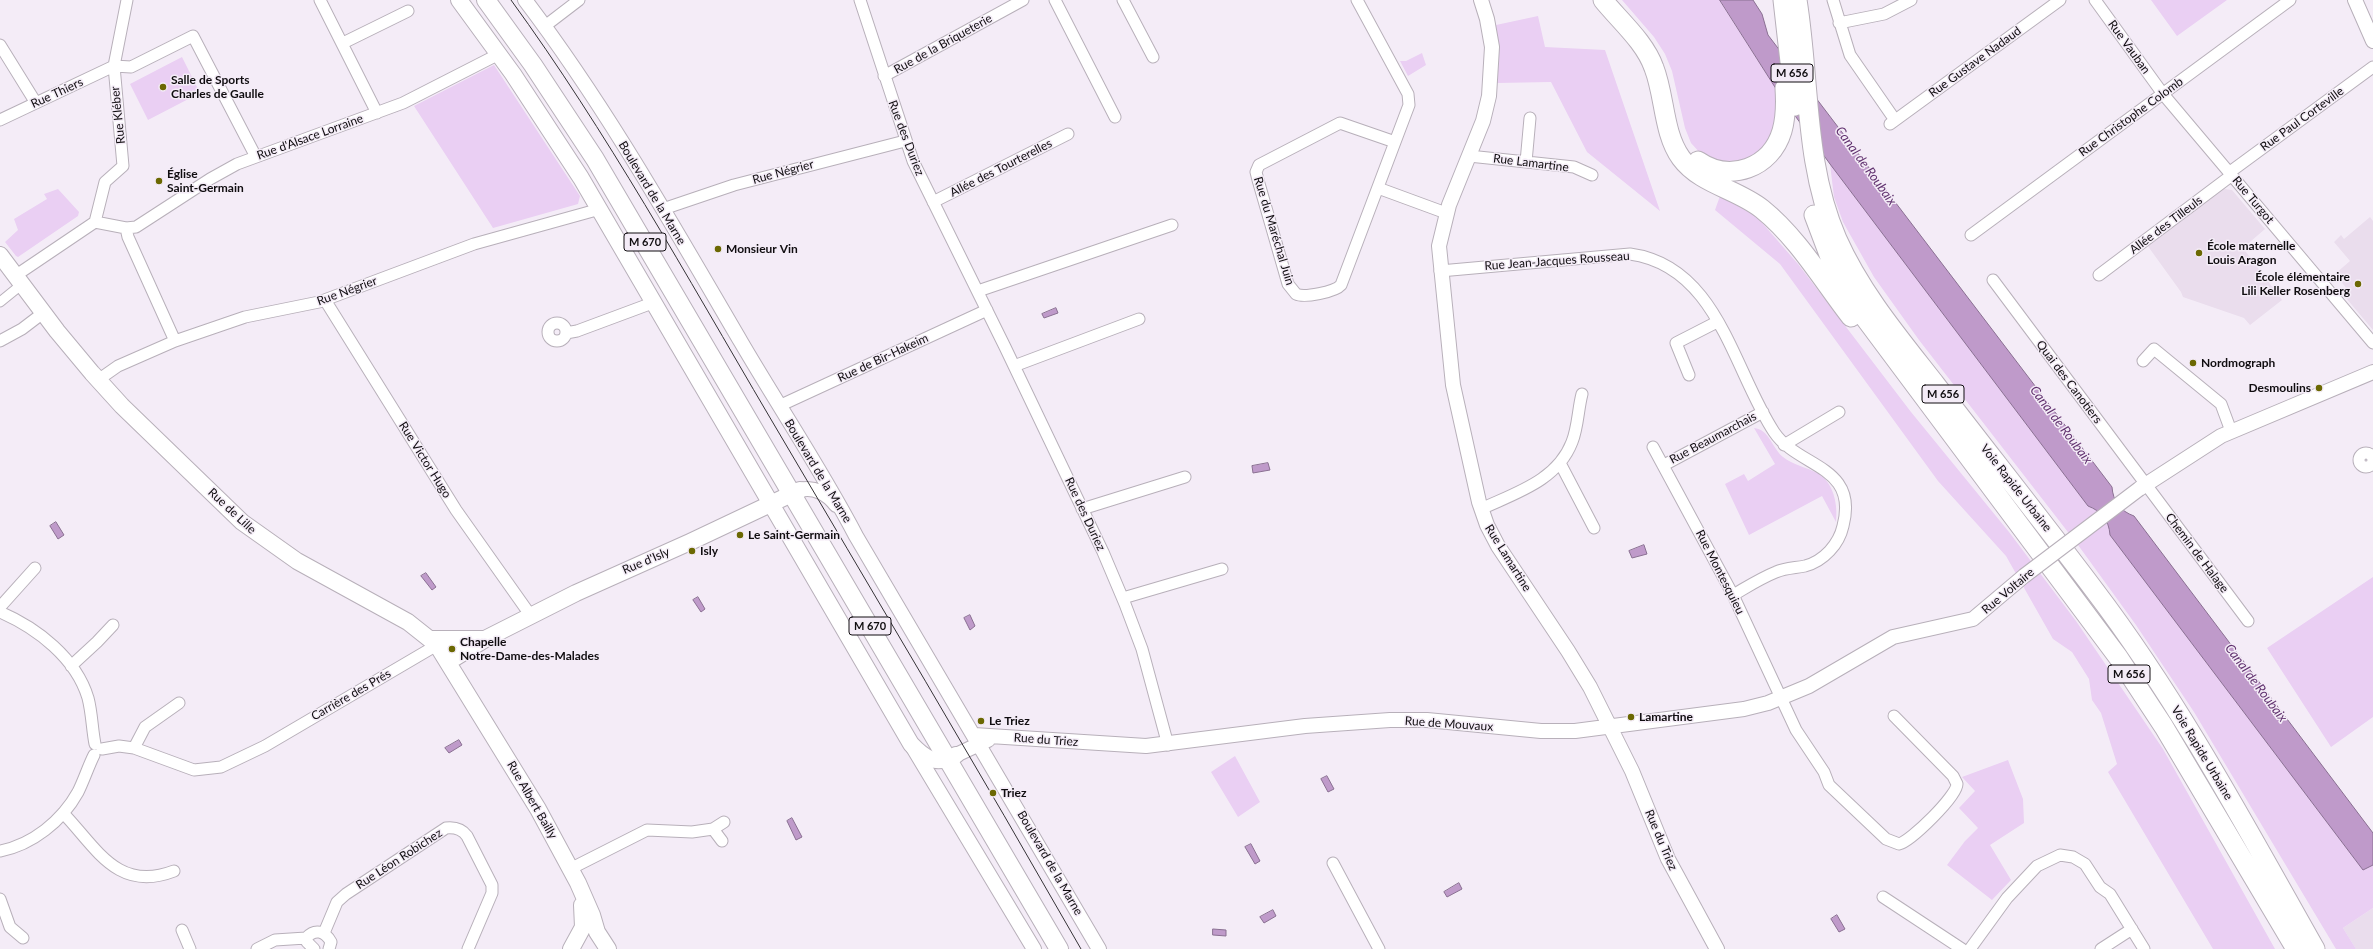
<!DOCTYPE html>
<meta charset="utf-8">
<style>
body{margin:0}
canvas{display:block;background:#f4ecf7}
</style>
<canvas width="2373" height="949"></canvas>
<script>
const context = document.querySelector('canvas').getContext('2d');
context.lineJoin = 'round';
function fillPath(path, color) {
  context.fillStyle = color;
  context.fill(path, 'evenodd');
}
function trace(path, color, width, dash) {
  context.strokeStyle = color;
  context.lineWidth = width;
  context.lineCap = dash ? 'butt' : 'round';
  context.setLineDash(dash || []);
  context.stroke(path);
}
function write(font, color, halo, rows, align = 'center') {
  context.font = font + ' Lato,sans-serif';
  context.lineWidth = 3;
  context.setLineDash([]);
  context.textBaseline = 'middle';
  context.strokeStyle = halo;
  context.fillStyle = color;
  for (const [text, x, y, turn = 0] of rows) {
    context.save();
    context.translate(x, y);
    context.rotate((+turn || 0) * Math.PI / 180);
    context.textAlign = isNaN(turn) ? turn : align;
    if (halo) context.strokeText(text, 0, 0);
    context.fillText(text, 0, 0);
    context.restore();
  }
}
fillPath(new Path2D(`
 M2224,189L2232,190L2265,229L2243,248L2282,300L2250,325L2244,318L2183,297L2181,292L2147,245Z
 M2370,217L2373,221V330L2346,298L2351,294L2335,274L2350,261L2334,242L2341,235L2344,239Z
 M2373,908V949H2356L2343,928Z`), '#eadded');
fillPath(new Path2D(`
 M1622,0H1720L1780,95L1773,136L1753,160L1731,165L1701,154L1691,143L1685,128L1672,71L1665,54L1654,37Z
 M2151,0H2227L2177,36Z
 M1538,16L1545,47L1605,50L1660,211L1587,152L1551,82L1497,83L1496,25Z
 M1422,53L1426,65L1408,76L1400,61H1406Z
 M182,57L200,93L148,120L130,84Z
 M494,65L580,196L578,204L493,228L414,106Z
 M1830,164L2088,506C2101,511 2109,520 2110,535L2363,870L2373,865V908L2343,928L2356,949H2336L2194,712L2136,625L2078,545L1919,340L1874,277L1843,222L1834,197Z
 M58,189L79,212L78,216L18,257L16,256L5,242L18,230L14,219L47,199L44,194Z
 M1720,196L1757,217L1798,264L1911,412L2009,532L2076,621L2163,749L2275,949H2213L2108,772L2117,764L2101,713L2092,700L2089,679L2072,652L2053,639L2006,556L1938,481L1780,264L1715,210Z
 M1754,428C1769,429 1772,448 1783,457C1793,465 1806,467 1817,473C1834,482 1838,505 1836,522L1822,496L1749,535L1725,484L1744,474L1748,481L1775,464Z
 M2373,577V717L2331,747L2267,648Z
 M1235,756L1260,802L1238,817L1211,772Z
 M2008,760L2023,799L2024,823L1990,845L2011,880L1992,900L1947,865L1965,841L1978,828L1959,808L1975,791L1962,777Z`), '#eacff3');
const water = new Path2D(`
 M1720,0H1753L1762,14L1768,35L2112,487C2113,501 2120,511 2134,516L2373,833V865L2363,870L2110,535C2109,520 2101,511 2088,506L1830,164L1780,95Z
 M1056,308L1058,313L1044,318L1042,314Z
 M1268,463L1270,470L1253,473L1252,466Z
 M56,522L64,535L58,539L50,526Z
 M1644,545L1647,554L1632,558L1629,551Z
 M426,573L436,587L432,590L421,576Z
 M698,597L705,609L701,612L693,600Z
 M970,615L975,626L970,630L964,618Z
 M459,740L462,745L449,753L445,748Z
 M1327,776L1334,789L1328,792L1321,779Z
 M792,818L802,837L796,840L787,821Z
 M1251,844L1260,861L1255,864L1245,847Z
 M1459,883L1462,889L1447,897L1444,892Z
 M1273,910L1276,916L1264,923L1260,917Z
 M1837,915L1845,929L1839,932L1831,919Z
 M1213,929L1226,930V936L1213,935Z`);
fillPath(water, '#bf9aca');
trace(water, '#8a7092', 1);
const pedestrian = new Path2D(`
 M0,302L21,285`);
const minor = new Path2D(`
 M320,0L377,113
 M860,0L913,161L1005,347L1103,552L1125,604L1142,649L1168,745
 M1055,0L1115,117
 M1123,0L1153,57
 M1357,0L1408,94L1409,105L1341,285C1335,292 1304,298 1296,294L1288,284L1258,180L1256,172L1259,165L1340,123L1395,142
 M1833,0L1850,55L1895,120
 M2095,0L2163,94L2373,343
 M1839,23L1884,14L1911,0
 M545,26L579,0
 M343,43L408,11
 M0,45L36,103
 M114,66L131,67L193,36L256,157
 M884,76L1023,0
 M0,120L114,66
 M1890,124L2060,0
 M1469,156L1574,167L1592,175
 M1526,162L1530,118
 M2230,172L2373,67
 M1378,188L1446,213
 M933,202L1068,134
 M663,209L734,185L905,141
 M95,222L105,182L123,166L114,66L127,0
 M126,228L128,237L175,341
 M1971,235L2290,0
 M1440,271L1630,254C1718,266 1733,370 1774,432C1798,468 1859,465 1843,526C1839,544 1824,561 1805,566C1795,568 1785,568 1776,572C1761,578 1747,587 1733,595
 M2099,275L2232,175
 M15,276L95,222L126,228L136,227L210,179L237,164L403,103L499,54
 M1993,280L2248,621
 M978,291L1172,225
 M325,300L456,510L531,616
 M548 332a9 9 0 1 1 18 0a9 9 0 1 1-18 0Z
 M566,333L577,331L655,302
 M0,341L22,329L43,313
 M2143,361L2154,349L2221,404L2231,431
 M1014,366L1139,319
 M1689,375L1676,343L1717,322
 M98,380L118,366L175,341L245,317L319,302L474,244L600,209
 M779,406L987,310
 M1784,445L1839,412
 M1653,447L1733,595L1796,730L1824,772L1829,785L1886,839L1899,844C1911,841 1957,796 1957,784L1953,776L1894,716
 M2359 460a7 7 0 1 1 14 0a7 7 0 1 1-14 0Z
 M1560,463L1594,528
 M1664,465L1763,412
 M1082,509L1185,477
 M1481,509C1515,493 1557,481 1572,442C1578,427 1578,409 1582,394
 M1123,598L1222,569
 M0,607L35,568
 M0,612C37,628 76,658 88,698C92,713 92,729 95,744
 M71,666L97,642L113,625
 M134,748L145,727L179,703
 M102,749L119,746L134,748L194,770L221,767L265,746L437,645
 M63,813C96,847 117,893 174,871
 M713,829L724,822
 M0,851C32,845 62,821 78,792C84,780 88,767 94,755
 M1333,863L1379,949
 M570,869L647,830L692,832L713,829L722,841
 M1883,897L1962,949
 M0,899L10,927L23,938
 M182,930L190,949
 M324,933L337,902L346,894L446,828C455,827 462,829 467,836L492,885V893L468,949
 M257,949L275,940L306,938
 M314,949L307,942L306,938C315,928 325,931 331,942L329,949
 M1970,949L2007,898L2037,866L2060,855L2073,857L2085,864L2100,887L2110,894L2144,949
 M2101,949L2132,929`);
const tertiary = new Path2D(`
 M525,0C607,108 673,226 741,342C779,407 821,469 856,536L1099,949
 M1481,0L1487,19L1492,47L1489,96L1483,121L1449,205L1439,246L1453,385L1479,502L1487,525L1498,546L1568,651L1590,687L1632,771L1668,859L1717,949
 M2355,0L2373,41
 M2139,489L2221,436L2373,372
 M800,490C814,486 828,494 836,505
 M974,735L1146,746L1305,726L1390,720H1427L1541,731H1575L1744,709L1768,703L1809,686L1893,637L1973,619L2024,576
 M912,746L1034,949
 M956,755L988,740`);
const secondary = new Path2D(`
 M459,0L513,74L581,178L911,744C925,759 936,766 956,755
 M0,255L57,331L92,373L122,406L242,522L297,561L408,622L437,645L538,809L578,883L592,915L597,932L608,949
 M432,639H484
 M448,662L487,638L576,593L690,542L800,490
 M571,949L583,927L582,905`);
const primary = new Path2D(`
 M486,0L533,65L595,159L1059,949`);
const trunk = new Path2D(`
 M1603,0C1620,21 1645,42 1654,68C1665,96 1663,133 1681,158C1700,184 1737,189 1762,209C1798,238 1823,281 1851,317
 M1783,0L1795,106
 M1797,0C1810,80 1804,164 1837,239C1861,293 1900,339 1936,385C1989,454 2043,522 2095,591C2180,703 2246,827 2315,949
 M1698,161C1730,183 1771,168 1782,131C1786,117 1786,103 1785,88
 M1814,215L1831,260L1859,310L2118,657L2164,727L2296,949`);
trace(pedestrian, '#b8b0ba', 11);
trace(minor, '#b8b0ba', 13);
trace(tertiary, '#b8b0ba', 16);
trace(secondary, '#b8b0ba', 18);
trace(primary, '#b8b0ba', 20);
trace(trunk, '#b8b0ba', 21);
trace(pedestrian, '#fff', 9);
trace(minor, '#fff', 11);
trace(tertiary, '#fff', 14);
trace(secondary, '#fff', 16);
trace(primary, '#fff', 18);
trace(trunk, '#fff', 19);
trace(new Path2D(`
 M511,0C607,132 686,275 769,416C873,593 979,770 1081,949`), '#353236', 1);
const tertiaryBridge = new Path2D(`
 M2024,576L2139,489`);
trace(tertiaryBridge, '#b8b0ba', 16, []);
trace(tertiaryBridge, '#fff', 14);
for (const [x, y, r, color] of [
 [163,87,4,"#6b6802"],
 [159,181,4,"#6b6802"],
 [718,249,4,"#6b6802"],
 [2199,253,4,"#6b6802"],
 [2358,284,4,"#6b6802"],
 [2193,363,4,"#6b6802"],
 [2319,388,4,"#6b6802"],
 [740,535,4,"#6b6802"],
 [692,551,4,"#6b6802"],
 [452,649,4,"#6b6802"],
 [1631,717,4,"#6b6802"],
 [981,721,4,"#6b6802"],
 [993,793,4,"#6b6802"]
]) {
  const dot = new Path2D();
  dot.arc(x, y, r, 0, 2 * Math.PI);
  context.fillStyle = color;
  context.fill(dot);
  trace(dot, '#f4ecf7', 1.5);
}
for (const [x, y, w] of [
 [1792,73,42],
 [645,242,42],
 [1943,394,42],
 [870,626,42],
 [2129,674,42]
]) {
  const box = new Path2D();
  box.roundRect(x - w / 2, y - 9, w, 18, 3);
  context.fillStyle = '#f4ecf7';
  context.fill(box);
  trace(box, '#100d10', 1);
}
write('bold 11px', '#100d10', null, [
 ["M 656",1792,73],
 ["M 670",645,242],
 ["M 656",1943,394],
 ["M 670",870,626],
 ["M 656",2129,674]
]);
write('12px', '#100d10', '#f4ecf7', [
 ["Rue de la Briqueterie",943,44,-29],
 ["Rue Vauban",2129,47,54],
 ["Rue Gustave Nadaud",1975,62,-36],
 ["Rue Thiers",57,93,-25],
 ["Rue Kléber",118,115,-96],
 ["Rue Christophe Colomb",2131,117,-36],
 ["Rue Paul Corteville",2302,119,-36],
 ["Rue d'Alsace Lorraine",310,137,-20],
 ["Rue des Duriez",906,138,69],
 ["Rue Lamartine",1531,163,7],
 ["Allée des Tourterelles",1001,168,-27],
 ["Rue Négrier",783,172,-15],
 ["Boulevard de la Marne",652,193,59],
 ["Rue Turgot",2253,200,50],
 ["Allée des Tilleuls",2166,225,-37],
 ["Rue du Maréchal Juin",1274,231,73],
 ["Rue Jean-Jacques Rousseau",1557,261,-4],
 ["Rue Négrier",347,291,-20],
 ["Rue de Bir-Hakeim",883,358,-25],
 ["Quai des Canotiers",2069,382,53],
 ["Rue Beaumarchais",1713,438,-28],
 ["Rue Victor Hugo",425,460,58],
 ["Boulevard de la Marne",818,471,59],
 ["Voie Rapide Urbaine",2016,488,52],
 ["Rue de Lille",232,511,43],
 ["Rue des Duriez",1085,514,65],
 ["Chemin de Halage",2197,553,53],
 ["Rue Lamartine",1508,558,58],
 ["Rue d'Isly",646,561,-23],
 ["Rue Montesquieu",1720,572,63],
 ["Rue Voltaire",2008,591,-40],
 ["Carrière des Prés",351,695,-30],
 ["Rue de Mouvaux",1449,724,4],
 ["Rue du Triez",1046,740,4],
 ["Voie Rapide Urbaine",2202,753,59],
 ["Rue Albert Bailly",532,800,60],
 ["Rue du Triez",1661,840,67],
 ["Rue Léon Robichez",399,859,-33],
 ["Boulevard de la Marne",1050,863,60]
]);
write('bold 12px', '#100d10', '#f4ecf7', [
 ["Salle de Sports",171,80],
 ["Charles de Gaulle",171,94],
 ["Église",167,174],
 ["Saint-Germain",167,188],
 ["École maternelle",2207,246],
 ["Louis Aragon",2207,260],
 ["Monsieur Vin",726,249],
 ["École élémentaire",2350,277,"right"],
 ["Lili Keller Rosenberg",2350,291,"right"],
 ["Nordmograph",2201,363],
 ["Desmoulins",2311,388,"right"],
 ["Le Saint-Germain",748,535],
 ["Isly",700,551],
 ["Chapelle",460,642],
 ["Notre-Dame-des-Malades",460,656],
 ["Lamartine",1639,717],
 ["Le Triez",989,721],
 ["Triez",1001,793]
], 'left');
write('italic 13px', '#61326f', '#f4ecf7', [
 ["Canal de Roubaix",1866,166,54],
 ["Canal de Roubaix",2061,425,53],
 ["Canal de Roubaix",2256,683,53]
]);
</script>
